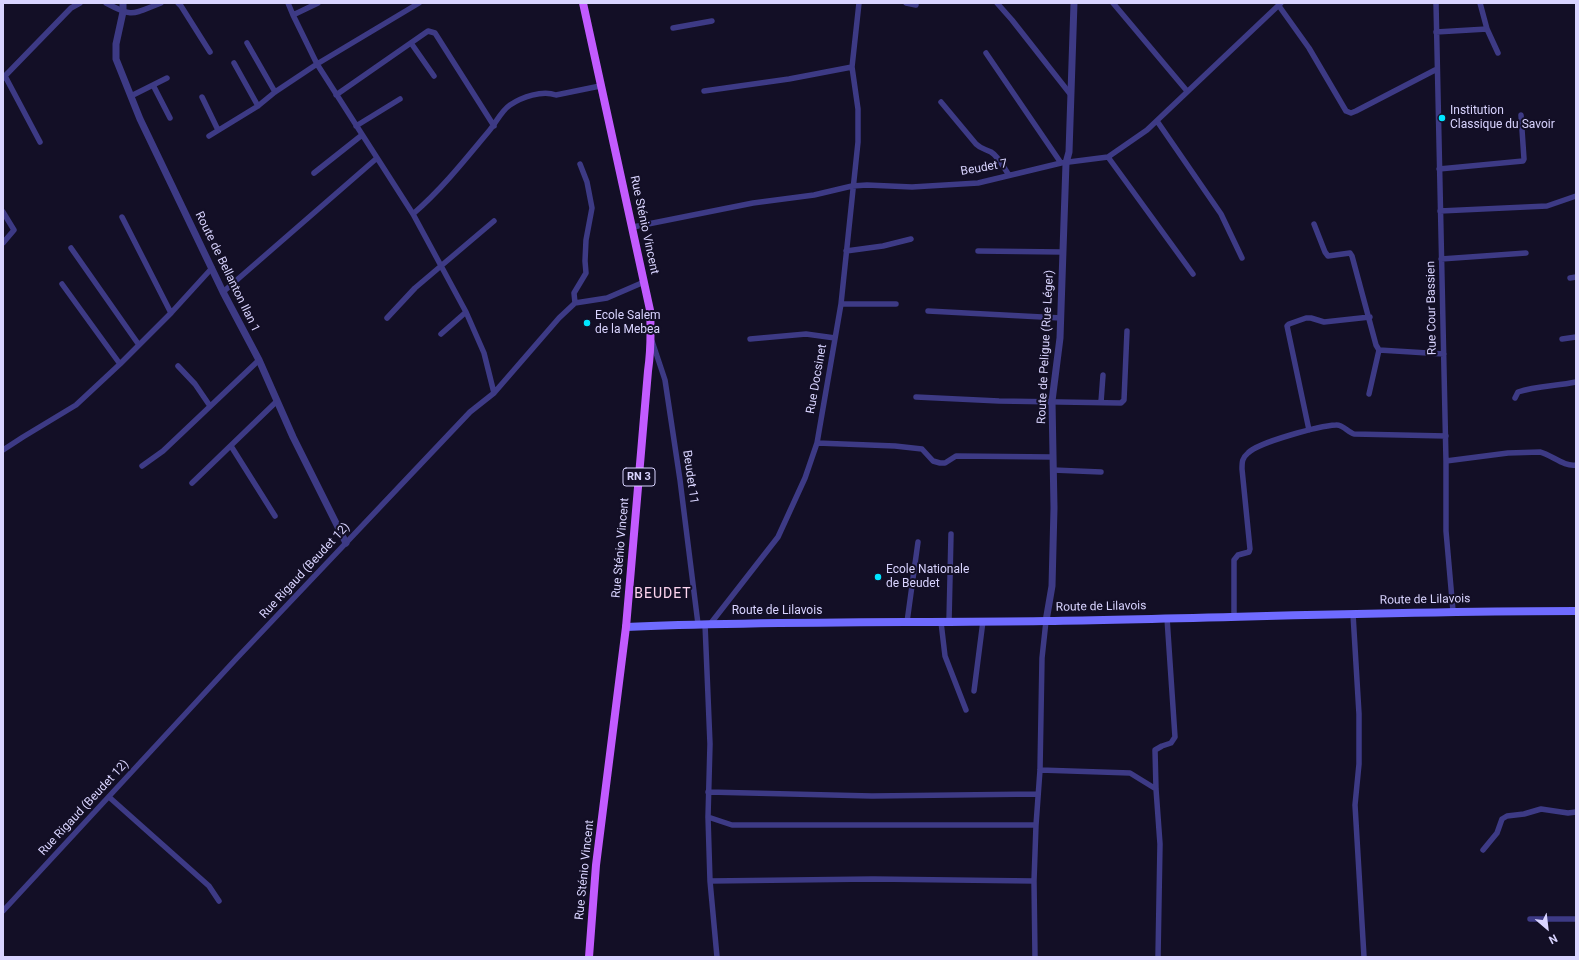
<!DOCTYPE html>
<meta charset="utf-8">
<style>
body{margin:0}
#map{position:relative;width:1579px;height:960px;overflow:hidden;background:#130f26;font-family:Roboto,sans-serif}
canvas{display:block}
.frame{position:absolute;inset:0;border:4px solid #d9d4ff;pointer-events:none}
.north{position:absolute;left:1527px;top:908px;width:40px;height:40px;-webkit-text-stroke:3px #130f26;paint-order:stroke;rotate:152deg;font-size:11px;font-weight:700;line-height:16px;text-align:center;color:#d9d4ff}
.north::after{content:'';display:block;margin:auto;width:14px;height:18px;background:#d9d4ff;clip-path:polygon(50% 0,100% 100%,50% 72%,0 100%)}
</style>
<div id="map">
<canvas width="1579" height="960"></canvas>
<div class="frame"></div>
<div class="north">N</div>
</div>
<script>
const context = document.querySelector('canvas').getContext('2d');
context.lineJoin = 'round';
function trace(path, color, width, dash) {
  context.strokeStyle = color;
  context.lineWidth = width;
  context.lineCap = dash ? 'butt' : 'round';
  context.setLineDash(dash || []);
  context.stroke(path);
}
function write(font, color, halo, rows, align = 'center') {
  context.font = font + ' Roboto,sans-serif';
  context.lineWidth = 4;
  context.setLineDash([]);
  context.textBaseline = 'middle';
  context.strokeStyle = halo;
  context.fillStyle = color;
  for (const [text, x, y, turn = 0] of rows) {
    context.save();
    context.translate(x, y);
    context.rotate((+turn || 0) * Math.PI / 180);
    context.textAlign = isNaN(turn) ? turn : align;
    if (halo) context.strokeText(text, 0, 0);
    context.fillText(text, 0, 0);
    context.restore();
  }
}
trace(new Path2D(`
 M106,3C134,18 132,14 161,3
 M178,3L181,6L210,52
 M288,3L293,15L317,64L419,3
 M906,3L916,5
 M997,3L1012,20L1071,95
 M1113,3L1187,91
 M1436,3L1446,461V531L1453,611
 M1480,3L1487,29L1498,53
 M1279,6L1309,48L1346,111L1351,113L1356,111L1437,69
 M293,15L318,3
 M673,28L712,21
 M1436,32L1487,29
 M247,43L275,92
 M411,43L434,76
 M986,53L1061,163
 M234,63L258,106
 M5,76L40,142
 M3,78L71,8L80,3
 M153,85L170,118
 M704,91L789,79L852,67
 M336,95L428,31L435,33L494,126
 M131,96L167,78
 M202,97L218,130
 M941,102L976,144C981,149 985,149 991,152C998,156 1004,168 1009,175
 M1157,121L1221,214L1242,258
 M356,126L400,99
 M209,136L258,106L275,92L317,64L413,214L466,312L484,353L494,393
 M1108,157L1193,274
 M1439,169L1523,161L1524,159L1521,115
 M314,173L362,135
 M1440,211L1547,206L1576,196
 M3,212L14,230L3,243
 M413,214C441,190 465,160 489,131C496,123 501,111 510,105C522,97 542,90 556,95L600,86
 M122,217L171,313
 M1314,224L1325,252L1328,256L1350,253L1352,256L1376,345L1379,350L1444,354
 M633,227L753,203L814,195L852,186L867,185L912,187L978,183L1061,163L1108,157L1147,130L1281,3
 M71,248L139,345
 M846,251L883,246L911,239
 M978,251L1062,252
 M1441,259L1526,253
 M1570,278L1576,277
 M62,284L120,364
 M223,292L377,158
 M575,303L574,293L586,273L585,261L586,240L592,208L587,182L580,164
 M841,304H896
 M928,311L1061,318
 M387,318L415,288L494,221
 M441,334L466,312
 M750,339L806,334L835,338
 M1562,339L1576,337
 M652,341L665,380L680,480L698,624
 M178,366L195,384L210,406
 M1369,394L1379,350
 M916,397L999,401L1121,403L1124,400L1127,331
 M1515,398L1518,392C1536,386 1557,386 1576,382
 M1101,402L1103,375
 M1309,430L1287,326L1289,324L1306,318H1311L1324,322L1370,317
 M817,443L895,446L922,449L933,461L940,463H945L956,456L1053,457
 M231,446L275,516
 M3,450L23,437L76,405L120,364L171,313L212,268
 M1446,461L1508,453L1540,452C1552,455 1564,467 1576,465
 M142,466L163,451L259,360
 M1053,470L1101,472
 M192,483L277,401
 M1353,614L1359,714V764L1355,805L1364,957
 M1234,617V560L1238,555L1249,552L1250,549L1242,469C1242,462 1242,458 1248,453C1259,442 1319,426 1336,425C1342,424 1348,432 1354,434L1446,436
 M949,621L951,534
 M907,622L918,542
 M941,622L945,656L966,710
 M711,623L778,537L805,478L817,443L841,304L858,142V109L852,67L859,3
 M705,624L710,744L708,817L710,881L717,957
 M974,691L983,621
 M1040,770L1130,773L1156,789
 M708,792L872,796L1038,794
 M109,797L209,886L219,901
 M708,817L732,825H1036
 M1483,850L1497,833L1502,819L1507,816L1524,814L1541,809L1568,813L1576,812
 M710,881L873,879L1034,881
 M3,911L236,659L470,412L494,393L559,318L575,303L607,298L644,282
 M1530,919H1576
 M1035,957L1034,881L1036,825L1040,770L1042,658L1046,621
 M1158,957L1160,844L1156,789L1155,750L1162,746L1171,743L1175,737L1167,618`), '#3d3a85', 5.5);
trace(new Path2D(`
 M123,3V12L116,44V59L140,119L223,292L259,360L293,437L346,543
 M1046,621L1052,586L1054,508L1052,401L1060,338L1066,163L1069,152L1074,3`), '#3d3a85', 7);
trace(new Path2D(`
 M626,627C766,621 906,623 1046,621C1223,618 1399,611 1576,611`), '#6f6bff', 8);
trace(new Path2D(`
 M583,3L650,310C651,330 651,350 648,371L626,627L596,865L589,957`), '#c25bff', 8);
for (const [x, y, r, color] of [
 [1442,118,4,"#00e5ff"],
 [587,323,4,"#00e5ff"],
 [878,577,4,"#00e5ff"]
]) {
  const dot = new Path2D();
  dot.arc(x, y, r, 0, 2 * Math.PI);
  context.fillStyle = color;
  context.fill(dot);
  trace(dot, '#130f26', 1.5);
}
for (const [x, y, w] of [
 [639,477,32]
]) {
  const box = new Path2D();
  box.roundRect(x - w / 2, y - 9, w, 18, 3);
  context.fillStyle = '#130f26';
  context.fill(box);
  trace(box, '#d9d4ff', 1);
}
write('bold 11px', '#d9d4ff', null, [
 ["RN 3",639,477]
]);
write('12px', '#d9d4ff', '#130f26', [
 ["Institution",1450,111],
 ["Classique du Savoir",1450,125],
 ["Ecole Salem",595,316],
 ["de la Mebea",595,330],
 ["Ecole Nationale",886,570],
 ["de Beudet",886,584]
], 'left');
write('12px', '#d9d4ff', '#130f26', [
 ["Beudet 7",984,168,-10],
 ["Rue Sténio Vincent",644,225,78],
 ["Route de Bellanton Ilan 1",227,272,64],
 ["Rue Cour Bassien",1432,308,-91],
 ["Route de Peligue (Rue Léger)",1046,347,-87],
 ["Rue Docsinet",817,379,-80],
 ["Beudet 11",690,477,82],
 ["Rue Sténio Vincent",621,548,-85],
 ["Rue Rigaud (Beudet 12)",305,571,-47],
 ["Route de Lilavois",1425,600,-1],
 ["Route de Lilavois",1101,607,-1],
 ["Route de Lilavois",777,611],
 ["Rue Rigaud (Beudet 12)",84,808,-47],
 ["Rue Sténio Vincent",585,870,-84]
]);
context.letterSpacing = '1px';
write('14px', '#ffd6f0', '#130f26', [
 ["BEUDET",663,594]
]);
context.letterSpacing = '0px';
</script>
